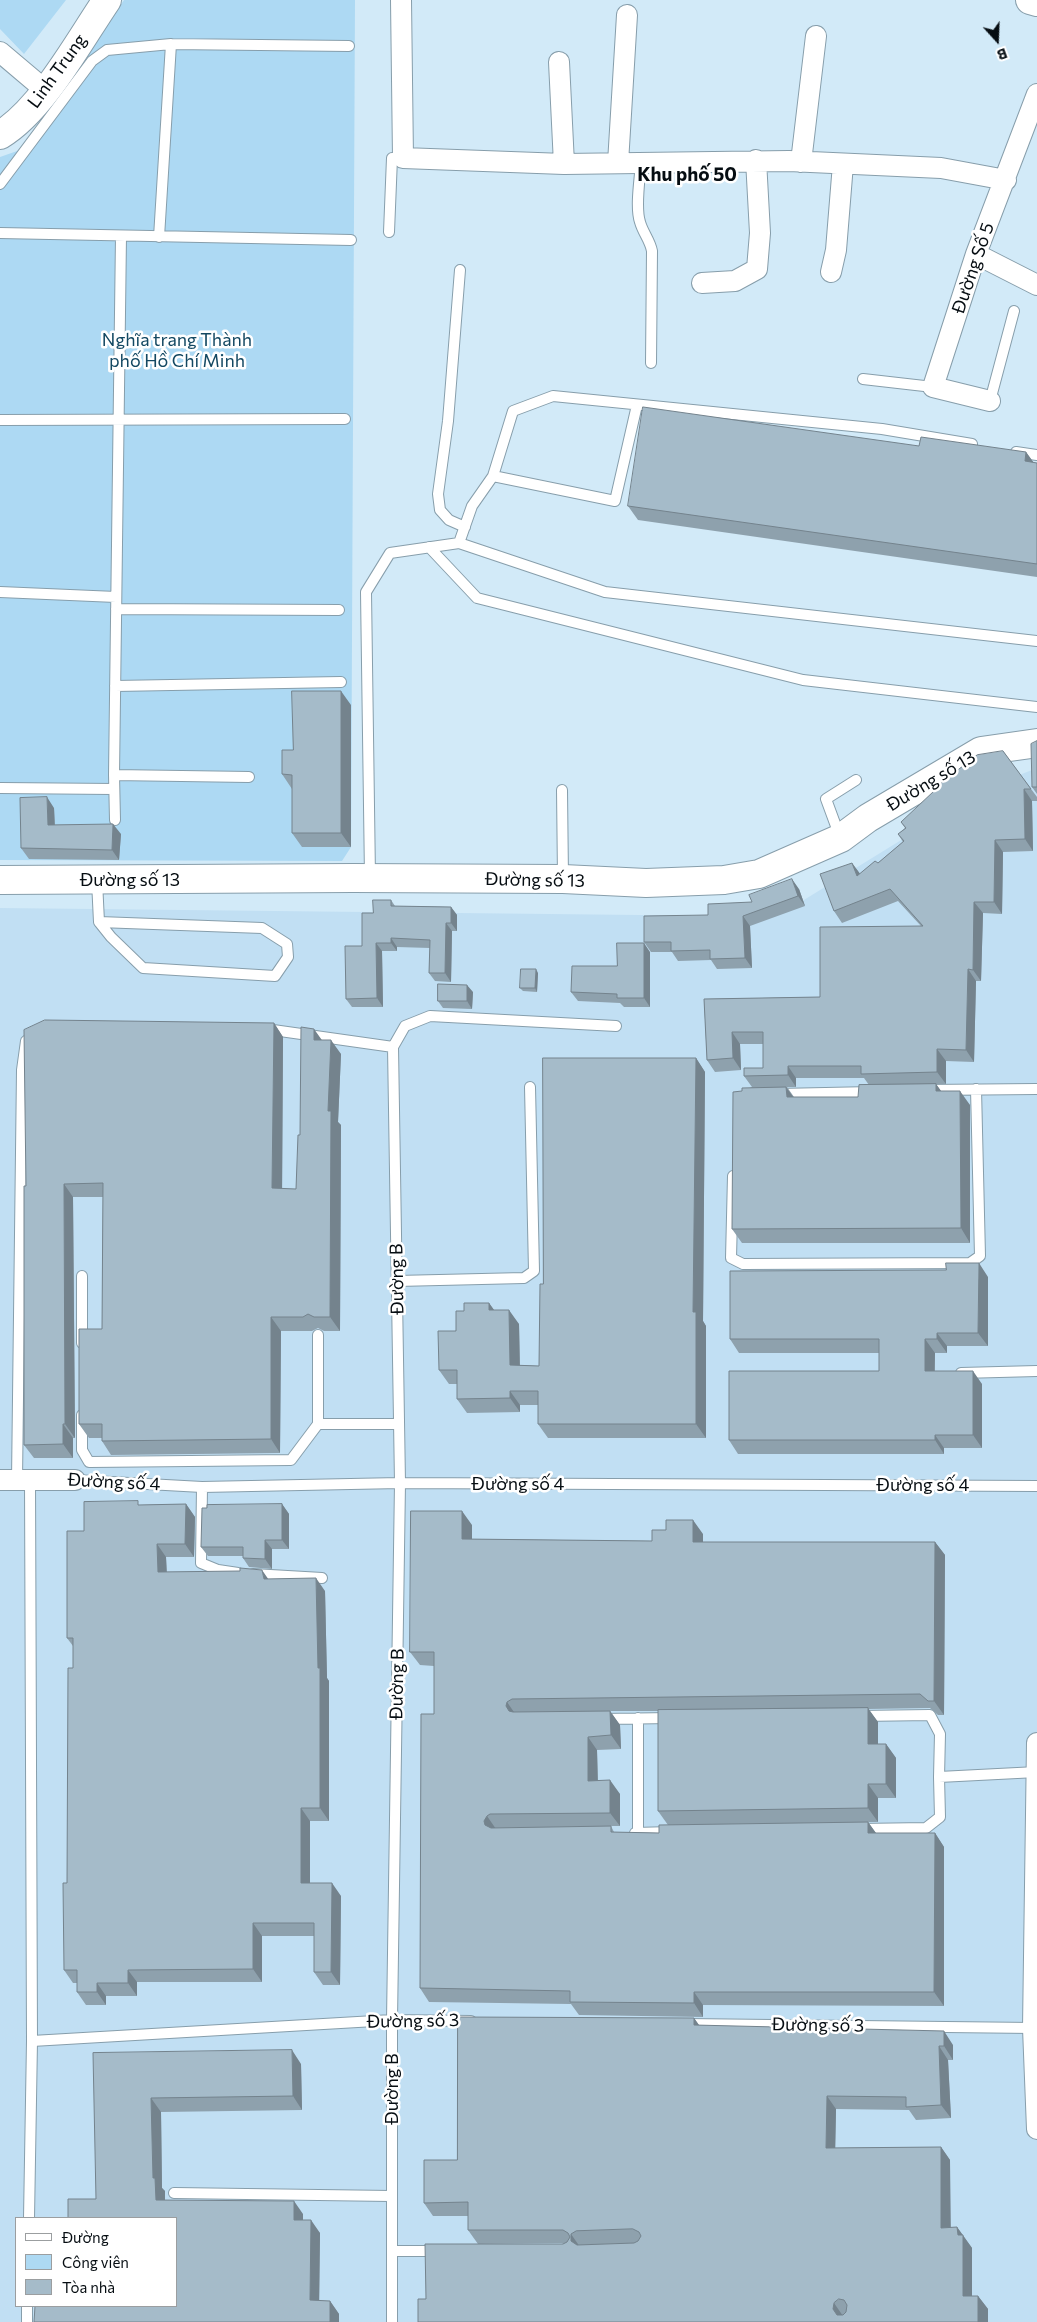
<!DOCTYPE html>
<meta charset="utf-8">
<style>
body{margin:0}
#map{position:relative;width:1037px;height:2322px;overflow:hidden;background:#d2eaf8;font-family:Commissioner,sans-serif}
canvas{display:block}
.legend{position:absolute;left:15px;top:2217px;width:162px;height:90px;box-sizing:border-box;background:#fff;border:1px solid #9b9ea0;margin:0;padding:6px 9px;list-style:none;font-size:15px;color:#060d12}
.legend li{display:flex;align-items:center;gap:10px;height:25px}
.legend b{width:25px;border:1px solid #9b9ea0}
.north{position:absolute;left:972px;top:15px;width:50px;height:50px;-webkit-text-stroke:4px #fff;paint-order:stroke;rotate:160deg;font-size:14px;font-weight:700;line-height:20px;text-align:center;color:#060d12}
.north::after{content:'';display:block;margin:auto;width:18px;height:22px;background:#060d12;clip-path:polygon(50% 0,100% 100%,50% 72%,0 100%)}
</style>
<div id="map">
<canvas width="1037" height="2322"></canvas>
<ul class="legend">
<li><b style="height:6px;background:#fff"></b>Đường</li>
<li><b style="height:14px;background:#add9f3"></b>Công viên</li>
<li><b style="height:14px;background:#a5bbc9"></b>Tòa nhà</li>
</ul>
<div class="north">B</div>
</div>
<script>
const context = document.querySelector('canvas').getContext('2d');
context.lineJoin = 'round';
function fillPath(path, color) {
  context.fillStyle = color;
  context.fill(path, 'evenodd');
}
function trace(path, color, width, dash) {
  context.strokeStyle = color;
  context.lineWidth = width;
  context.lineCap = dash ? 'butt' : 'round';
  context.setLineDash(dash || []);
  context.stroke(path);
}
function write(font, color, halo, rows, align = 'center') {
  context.font = font + ' Commissioner,sans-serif';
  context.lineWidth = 5;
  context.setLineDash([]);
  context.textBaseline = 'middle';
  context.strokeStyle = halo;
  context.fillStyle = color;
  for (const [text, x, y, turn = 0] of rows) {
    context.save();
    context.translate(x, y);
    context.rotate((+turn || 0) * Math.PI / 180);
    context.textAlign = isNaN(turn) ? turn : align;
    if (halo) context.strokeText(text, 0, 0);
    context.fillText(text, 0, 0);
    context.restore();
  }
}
fillPath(new Path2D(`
 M1037,768V2322H0V908L731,916L799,903L984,789ZM16,2218H176V2306H16Z`), '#c1dff3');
fillPath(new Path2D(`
 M0,0H66L24,54L0,29Z
 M124,0H355L351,847L342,861L0,860V157L20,150Z`), '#add9f3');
const lane = new Path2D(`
 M641,162C640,179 635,207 640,222C643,233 650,240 652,251L651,363
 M0,184L92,61L107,50L171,44L349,46
 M389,232L392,158H403
 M0,233L351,240
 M159,237L171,44
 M460,270L448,421L438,494L440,510L449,520L465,527
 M863,379L933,387
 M990,401L1014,311
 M0,420L345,419
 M1016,452L1037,455
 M493,476L615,501L637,405
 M459,543L472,506L493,476L513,411L553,396L882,429L972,444
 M429,547L477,598L803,680L1037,707
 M0,592L116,597
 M116,609L339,610
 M115,686L341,682
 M114,775L249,777
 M0,788L114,789
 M562,790L563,878
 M115,820L114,775L121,236
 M840,837L826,799L856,780
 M370,877L366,592L390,553L459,543L605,592L1037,641
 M97,881L99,922L111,937L143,968L275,976L288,957L287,944L262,928L99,922
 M266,1029L393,1047
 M926,1090L1037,1089
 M779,1094L872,1092
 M733,1176L731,1258L743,1264L970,1263L980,1256L976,1089
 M82,1276V1343
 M397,1281L524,1278L534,1271L530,1087
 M961,1373L1037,1371
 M82,1415V1450L89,1462L291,1460L318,1424H399
 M318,1424V1335
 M17,1480L22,1070L26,1041L29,1039
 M75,1480L202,1487L400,1483L1037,1486
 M202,1487L201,1563L218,1570L238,1573
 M253,1574L322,1578
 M860,1716L930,1715L940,1734L939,1777L1037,1772
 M638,1718V1833
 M603,1719L671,1718
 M860,1829L926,1828L940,1817L939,1777
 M635,1833L671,1832
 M685,2024L1033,2028
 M32,2041L392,2020L471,2021
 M174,2193L391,2196
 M29,2218L32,2041L30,1480
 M393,2251H439
 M27,2322V2306
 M392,2322V2020L400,1483L393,1047L405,1026L430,1016L616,1026`);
const street = new Path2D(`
 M401,0L403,158L564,164L789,161L941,168L1006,180
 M0,52L45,90
 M559,62L564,164
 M801,162L816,36
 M618,163L627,15
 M976,254L1037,285
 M831,272L836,250L843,164
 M702,283L735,281L757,269L760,233L756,160
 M990,401L933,387L976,254L1037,94
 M0,1480H75
 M1037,1743L1033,2028L1037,2129`);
const secondary = new Path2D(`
 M1030,0L1037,2
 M0,135C42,110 79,41 107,0
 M0,880L353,878L563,879L646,883L724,880L759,874L841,838L868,818L981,751L1037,743`);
trace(lane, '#879eab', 12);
trace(street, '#879eab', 22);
trace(secondary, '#879eab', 30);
trace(lane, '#fff', 10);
trace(street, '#fff', 20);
trace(secondary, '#fff', 28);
fillPath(new Path2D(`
 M919,446L1026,452L1034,463H1037V577L638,520L628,506Z
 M351,705V847H302L292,833V789L282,774L293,750Z
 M1037,741V794L1032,787Z
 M1003,751L1037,797V801H1032L1033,851L1003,852L1002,914L983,913L981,981H976L974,1062L946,1061V1084H936L941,1091L970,1105V1243H742L732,1229L742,1091L752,1087L744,1076L763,1068V1044H740L741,1070L715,1072L707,1060L704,999L820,997L921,926L898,901L842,923L834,911L852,863L860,874L878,863L903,842L898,834L905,828L901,822ZM796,1078H864L869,1085L858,1097H794L787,1087H796Z
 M54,808L55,825L121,834L119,860L29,859L21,848Z
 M799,889L805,906L750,926L752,968L717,969L711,960L678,961L672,952H651L644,942L752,902Z
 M391,900L395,906L451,907L457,915V931H452L451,982L435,981L429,973L430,948L397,947V951H382L383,1007H352L346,999L373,913Z
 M650,952V1007H624L620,1003L578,1001L571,992L617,966Z
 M538,973L537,992L523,991L520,988Z
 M473,992L472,1009L443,1008L438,1001Z
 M274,1023L283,1037L282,1189H296L300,1135L321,1040L341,1054L338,1122L341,1125L340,1331H324L318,1328L312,1331H281L280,1453L111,1455L102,1441V1438H89L79,1424L102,1329L103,1197H73L75,1438H73V1458H34L24,1445L26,1186Z
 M696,1058L705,1072L703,1321L706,1326V1438H548L538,1424V1405H520V1412L467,1413L457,1399V1384H449L439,1370L464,1311L489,1303L494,1310L519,1324L520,1365L539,1366L543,1284Z
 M988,1277V1346H947V1353H935V1371L982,1384V1448H944V1454H738L729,1440L879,1371V1353H739L730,1339Z
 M186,1504L195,1517L194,1557H166L167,1572L269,1579L325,1591L327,1678L329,1681V1821H310V1883L341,1896L340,1985H323L314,1972V1936H262V1982H137V1996H106V2005H86L77,1992V1983H73L64,1970L67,1883L73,1668V1646L67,1638L84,1531L141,1505Z
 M282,1504L289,1514V1549H272V1569L249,1567L243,1558V1556H208L201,1547Z
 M472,1525V1539L652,1541L703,1534V1542H935L945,1555L944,1715H938L930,1708L868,1709L878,1722V1744H886L896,1758V1798H878V1822H868L876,1833H935L944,1847V2006L703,2005V2017L579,2015L571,2004L429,2002L420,1988L434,1714V1666L420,1665L410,1652ZM610,1711H658V1811L668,1825L659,1833L614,1832L611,1826H620V1794L598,1781L597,1750L621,1749L620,1725Z
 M694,2018L699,2025L953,2045V2060H948L951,2118L916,2120L909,2110L836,2109L835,2148L941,2147L950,2160V2228L957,2227L972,2248V2296H978L988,2309V2322L426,2299L564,2243L478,2244L468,2230V2216H433L424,2203L457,2160Z
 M93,2053L301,2064L302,2110L161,2112L162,2188L165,2191V2200L303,2214V2220L320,2233L319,2301H330L339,2314L176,2306Z`), '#8ea1ad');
fillPath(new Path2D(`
 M1026,452L1036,466L1025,461Z
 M341,691L351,705V847L341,833Z
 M1024,789L1032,801L1033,851L1025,839Z
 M47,797L54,808L55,835L48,825Z
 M113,824L121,834L119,860L112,850Z
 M995,840L1003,852L1002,914L994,902Z
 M852,863L861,875L857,876Z
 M792,879L799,889L805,906L798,896Z
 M974,902L983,913L981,981L973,970Z
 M451,907L457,915V931L451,923Z
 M743,916L750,926L752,968L745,958Z
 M446,923L452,931L451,982L445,973Z
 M391,938L397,947V951L391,943Z
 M376,943L382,951L383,1007L377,998Z
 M644,943L650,952V1007L644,998Z
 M536,969L538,973L537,992L535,988Z
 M968,969L976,981L974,1062L966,1050Z
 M467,985L473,992L472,1009L467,1001Z
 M274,1023L283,1037L282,1202L272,1188Z
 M314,1029L324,1043L314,1040Z
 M732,1032L740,1044L741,1070L733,1058Z
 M331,1040L341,1054L338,1122L341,1125L340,1331L330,1317L328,1111Z
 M937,1049L946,1061V1084L937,1072Z
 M696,1058L705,1072L703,1321L706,1326V1438L696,1424L693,1312Z
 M788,1066L796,1078V1087L788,1075Z
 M936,1084L946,1098L936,1091Z
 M786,1087L796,1101L787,1097Z
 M960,1091L970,1105V1243L961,1228Z
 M64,1184L73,1197L75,1438L65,1424Z
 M979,1263L988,1277V1346L978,1333Z
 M489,1303L499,1317L489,1310Z
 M509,1310L519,1324L520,1379L510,1365Z
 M271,1317L281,1331L280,1453L271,1439Z
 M937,1333L947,1346V1353L937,1339Z
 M925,1339L935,1353L934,1384L925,1371Z
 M973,1371L982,1384V1448L973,1435Z
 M510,1391L520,1405V1412L510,1398Z
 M63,1424L73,1438V1458L63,1444Z
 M935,1435L944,1448V1454L935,1440Z
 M186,1504L195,1517L194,1557L185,1544Z
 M282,1504L289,1514V1549L282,1540Z
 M462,1511L472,1525V1553L462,1539Z
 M693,1520L703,1534V1555L693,1542Z
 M265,1540L272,1549V1569L265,1559Z
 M935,1542L945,1555L944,1715L934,1701Z
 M157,1544L166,1557L167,1585L158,1572Z
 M262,1570L271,1583L264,1579Z
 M316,1578L325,1591L327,1678L329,1681V1821L320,1808Z
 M507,1702L516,1715L518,1725L506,1706Z
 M868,1708L878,1722V1758L868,1744Z
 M610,1711L620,1725L621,1749L611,1735Z
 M588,1737L597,1750L598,1794L588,1781Z
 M886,1744L896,1758V1798L886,1784Z
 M610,1780L620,1794V1826L610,1813Z
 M868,1784L878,1798V1822L868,1808Z
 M301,1808L310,1821V1896L301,1883Z
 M487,1816L496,1829L493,1835L485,1825L484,1821Z
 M868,1822L878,1836L868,1833Z
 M935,1833L944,1847V2006L934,1992Z
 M332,1883L341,1896L340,1985L331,1972Z
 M253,1923L262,1936V1982L253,1969Z
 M128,1970L137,1982V1996L128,1983Z
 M97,1983L106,1996V2005L97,1992Z
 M694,1992L703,2005V2017L694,2003Z
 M694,2018L703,2031L694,2025Z
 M944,2031L953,2045V2060L944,2046Z
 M939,2046L948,2060L951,2118L941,2105Z
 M292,2050L301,2064L302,2110L293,2096Z
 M827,2096L836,2109L835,2162L826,2148Z
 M151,2098L161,2112L162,2188L165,2191V2213L156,2200L153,2178Z
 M941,2147L950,2160L951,2241L941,2228Z
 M294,2201L303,2214V2233L294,2220Z
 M311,2220L320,2233L319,2314L310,2300Z
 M957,2227L972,2248V2309L963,2296Z
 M571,2234L580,2247L571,2241Z
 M978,2296L988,2309V2322H978Z
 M330,2301L339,2314V2322H330Z
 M834,2303L843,2316L842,2322L833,2309Z`), '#74838d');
const building = new Path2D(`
 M643,407L919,446L921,437L1026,452L1025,461L1037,463V564L628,506Z
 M292,691H341V833H292V775L282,774V750H293Z
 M1037,741V787H1032L1031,744Z
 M1003,751L1031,789H1024L1025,839L995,840L994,902H974L973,970L968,969L966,1050L937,1049V1072L861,1074V1066H788V1075L744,1076V1068H763V1032H732L733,1058L707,1060L704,999L820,997V927L923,926L890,889L834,911L820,874L852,863L857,876L875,861L878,863L904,841L898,834L906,828L901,822L934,791L932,790L977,755Z
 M47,797L48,825L113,824L112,850L21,848L20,798Z
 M792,879L798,896L743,916L745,958L710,959V950L671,951V942H644V916L708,915V904L752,902L749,895Z
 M373,900H391V906L451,907V923H446L445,973H429L430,940L391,938V943H376L377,998L346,999L345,946H362V913H373Z
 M617,943H644V998H617V994L571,992L572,966H617Z
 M521,969H536L535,988H520Z
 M438,984L467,985V1001H438Z
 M45,1020L274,1023L272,1188L296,1189L298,1135H300L301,1027L314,1029V1040H331L328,1111H331L330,1317H314L308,1314L303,1317H271V1439L102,1441V1424H79V1329H102L103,1183L64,1184L65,1424H63V1444L24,1445V1186H26L24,1030Z
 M543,1058H696L693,1312H696V1424H538V1391H510V1398L457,1399V1370H439L438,1331H456V1311H464V1303H489V1310H509L510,1365L539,1366L540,1284H543Z
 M936,1084V1091H960L961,1228L732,1229L733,1092L742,1091V1088L786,1087L787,1097H858L859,1085Z
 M946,1263H979L978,1333H937V1339H925V1371H973V1435H935V1440H729V1371H879V1339H730V1271L946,1270Z
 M138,1501V1505L186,1504L185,1544H157L158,1572L240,1571V1568L262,1570L264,1579L316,1578L318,1668H320V1808H301V1883H332L331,1972H314V1923H253V1969L128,1970V1983H97V1992H77V1970H64L63,1883H67L68,1668H73V1638H67V1531H84V1502Z
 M282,1504V1540H265V1559L243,1558V1547H201L202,1508H207V1505Z
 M411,1511H462V1539L652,1541V1530H666V1520H693V1542H935L934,1701H928L920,1694L512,1699L507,1702L506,1706L509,1711L513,1712L610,1711L611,1735L588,1737V1781L610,1780V1813L490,1814L487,1816L484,1821L485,1825L491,1828L611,1826V1832L659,1833V1825L868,1822V1833H935L934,1992H694V2003L570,2002V1991L420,1988L421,1714H434V1652H410Z
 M868,1708V1744H886V1784H868V1808L658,1811V1710Z
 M458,2017L694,2018V2025L944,2031V2046H939L941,2105L906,2107V2097L827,2096L826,2148L941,2147V2228L957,2227L958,2235H963V2296H978V2322H418V2299H426L425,2244H563L567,2242L570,2237L568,2233L563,2230H468V2202L424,2203V2160H457ZM633,2229L639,2232L641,2236L638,2241L634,2243L577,2245L571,2241V2234L576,2231ZM839,2299L844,2300L847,2305L846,2312L843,2315H837L833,2309L834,2303Z
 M292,2050L293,2096L151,2098L153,2178H155L156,2200L294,2201V2220H311L310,2300L330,2301V2322H34L35,2306H176V2218H68V2199H96L93,2053Z`);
fillPath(building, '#a5bbc9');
trace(building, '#74838d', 1);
write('18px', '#060d12', '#fff', [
 ["Linh Trung",57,71,-54],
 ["Đường Số 5",973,268,-71],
 ["Đường số 13",931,781,-31],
 ["Đường số 13",130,880],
 ["Đường số 13",535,880,1],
 ["Đường B",397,1279,-91],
 ["Đường số 4",114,1482,3],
 ["Đường số 4",518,1484],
 ["Đường số 4",923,1485],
 ["Đường B",397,1684,-89],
 ["Đường số 3",413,2021,-1],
 ["Đường số 3",818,2025,1],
 ["Đường B",392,2089,-90]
]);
write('18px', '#134862', '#fff', [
 ["Nghĩa trang Thành",177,340],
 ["phố Hồ Chí Minh",177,361]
]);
write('bold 19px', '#060d12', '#fff', [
 ["Khu phố 50",687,175]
]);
</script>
